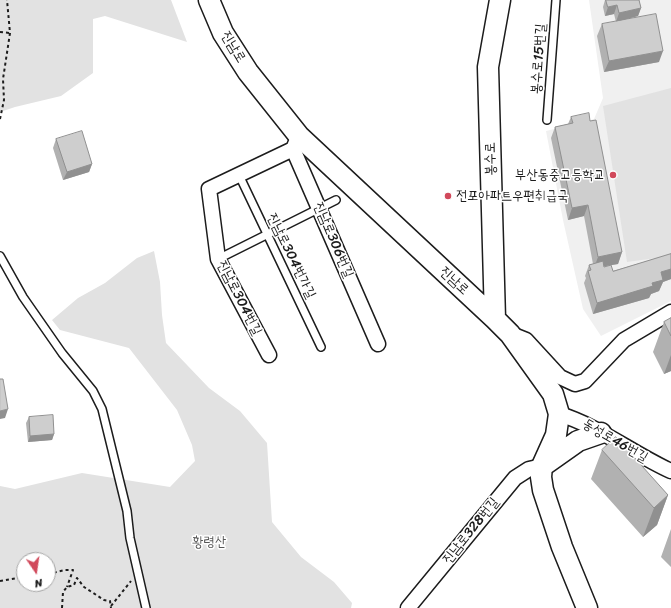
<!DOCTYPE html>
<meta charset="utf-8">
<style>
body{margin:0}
#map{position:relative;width:671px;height:608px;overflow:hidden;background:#fff;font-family:Sriracha,sans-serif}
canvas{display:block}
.north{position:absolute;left:16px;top:552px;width:40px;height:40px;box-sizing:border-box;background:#fff;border:1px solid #a4a4a4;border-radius:50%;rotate:167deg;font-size:11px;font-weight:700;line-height:16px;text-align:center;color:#1c1c1c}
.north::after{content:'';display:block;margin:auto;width:14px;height:18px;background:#d1495b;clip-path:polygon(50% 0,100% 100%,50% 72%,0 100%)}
</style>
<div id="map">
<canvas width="671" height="608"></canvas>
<div class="north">N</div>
</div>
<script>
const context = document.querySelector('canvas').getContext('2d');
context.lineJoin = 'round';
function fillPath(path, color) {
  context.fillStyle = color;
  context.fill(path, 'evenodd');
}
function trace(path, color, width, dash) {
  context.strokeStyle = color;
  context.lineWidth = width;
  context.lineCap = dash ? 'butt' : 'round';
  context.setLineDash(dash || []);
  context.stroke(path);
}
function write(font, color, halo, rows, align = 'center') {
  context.font = font + ' Sriracha,"Poor Story",sans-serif';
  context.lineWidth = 3;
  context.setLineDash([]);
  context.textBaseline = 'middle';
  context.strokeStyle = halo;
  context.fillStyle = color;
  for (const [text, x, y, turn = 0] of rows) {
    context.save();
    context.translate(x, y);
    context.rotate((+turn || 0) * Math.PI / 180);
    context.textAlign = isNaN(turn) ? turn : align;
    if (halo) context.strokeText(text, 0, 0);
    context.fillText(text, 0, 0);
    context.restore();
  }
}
fillPath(new Path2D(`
 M589,0H671V301L601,336L583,309L563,220L546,131L594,119L603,98Z`), '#f0f0f0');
fillPath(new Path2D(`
 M0,0H171L187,42L105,16L93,19V73L61,96L15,107L0,112Z
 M671,88V256L627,262L603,106Z
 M154,251L160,282L162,315L166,343L209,388L240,411L267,443L272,522L301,557L334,582L352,603L351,608H0V486L15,489L82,473L170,487L195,461L192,445L177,410L129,348L60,330L52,320L78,298L105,283L137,258ZM24,560H48V584H24Z`), '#e2e2e2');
const lane = new Path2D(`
 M547,120L556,0
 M239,175L321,347
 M0,256L23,297L62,353L93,391L102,409L127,511L130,538L146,608
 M218,259L336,200`);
const street = new Path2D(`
 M296,142L293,149L378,344
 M511,334L526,340L560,377L575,384L585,381L624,340L671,312
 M269,355L218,259L209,189L293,149
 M559,414C599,426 633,454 671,471
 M408,608L515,478L529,469L542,466`);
const secondary = new Path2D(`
 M209,0L223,33L248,72L299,136L495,319L510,334L553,394L559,414L556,435L542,466L541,477L543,490L562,547L587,608
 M495,319L488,67L500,0
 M544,465L578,441L601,433`);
trace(lane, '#1c1c1c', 10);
trace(street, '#1c1c1c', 17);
trace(secondary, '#1c1c1c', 23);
trace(new Path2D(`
 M0,32L10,33
 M0,119L4,100L3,79L10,33L7,0
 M48,574L65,570H73L67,587
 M0,581L24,577
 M111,606L131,581
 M62,608L63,592L67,587L74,585L77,578L84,587L104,600L110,601L111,608`), '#1c1c1c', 2, [3, 3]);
trace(lane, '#fff', 7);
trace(street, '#fff', 14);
trace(secondary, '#fff', 20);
fillPath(new Path2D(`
 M605,0H639L641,8L638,16L616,22L614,14L605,16L603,7Z
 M602,24L659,62L604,72L597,36Z
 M571,117L622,252L618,264L604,266V267L613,271L671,254V279L663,282L659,291L651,294L649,298L593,314L584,283L586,278L585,276L589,265L593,264L584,216L568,220L551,138L555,127L568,124Z
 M56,139L92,164L89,172L63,180L53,148Z
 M671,318V371L664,374L653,352L664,322Z
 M29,417L54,434L52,440L28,442L26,423Z
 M602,450L668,495L657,525L643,537L591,479Z
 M671,529V567L661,557Z`), '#b1b1b1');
fillPath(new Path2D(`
 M617,5L614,14L605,16L608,7Z
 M641,8L638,16L616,22L619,13Z
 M663,51L659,62L604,72L609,61Z
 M92,164L89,172L63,180L67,172Z
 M588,205L584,216L568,220L572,208Z
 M622,252L618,264L594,268L598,257Z
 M671,269V279L663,282L659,291L651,294L649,298L593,314L597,303L652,283L661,272Z
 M671,355V371L664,374Z
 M8,409L5,418L0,419V411Z
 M54,434L52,440L28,442L30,436Z
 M668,495L657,525L643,537L654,508Z`), '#909090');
const building = new Path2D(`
 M606,0H639L641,8L619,13L617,5L608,7Z
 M656,14L663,51L609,61L602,24Z
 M589,113L590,121L596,120L622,252L598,257L588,205L572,208L555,127L573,123L571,117Z
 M82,131L92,164L67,172L56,139Z
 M671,254V269L661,272L663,280L652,283L653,286L597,303L588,271L591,270L589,265L603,261L604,267L611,265L613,271Z
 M671,318V336L664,322Z
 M0,379H3L8,409L0,411Z
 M53,415L54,434L30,436L29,417Z
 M616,437L668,495L654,508L602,450Z`);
fillPath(building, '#cecece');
trace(building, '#909090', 1);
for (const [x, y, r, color] of [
 [613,175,4,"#d1495b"],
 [448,196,4,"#d1495b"]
]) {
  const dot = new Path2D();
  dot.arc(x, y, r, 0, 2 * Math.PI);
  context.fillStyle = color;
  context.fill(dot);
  trace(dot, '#fff', 1.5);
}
write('14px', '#1c1c1c', '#fff', [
 ["진남로",233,47,59],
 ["봉수로15번길",539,59,-86],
 ["봉수로",491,159,-91],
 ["진남로306번길",333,240,67],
 ["진남로304번가길",291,256,64],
 ["진남로",454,281,43],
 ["진남로304번길",239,298,63],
 ["동성로46번길",615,441,30],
 ["진남로328번길",471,531,-51]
]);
write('14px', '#1c1c1c', '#fff', [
 ["부산동중고등학교",605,175],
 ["전포아파트우편취급국",456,196,"left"]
], 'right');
write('14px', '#575757', '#fff', [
 ["황령산",209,542]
]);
</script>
